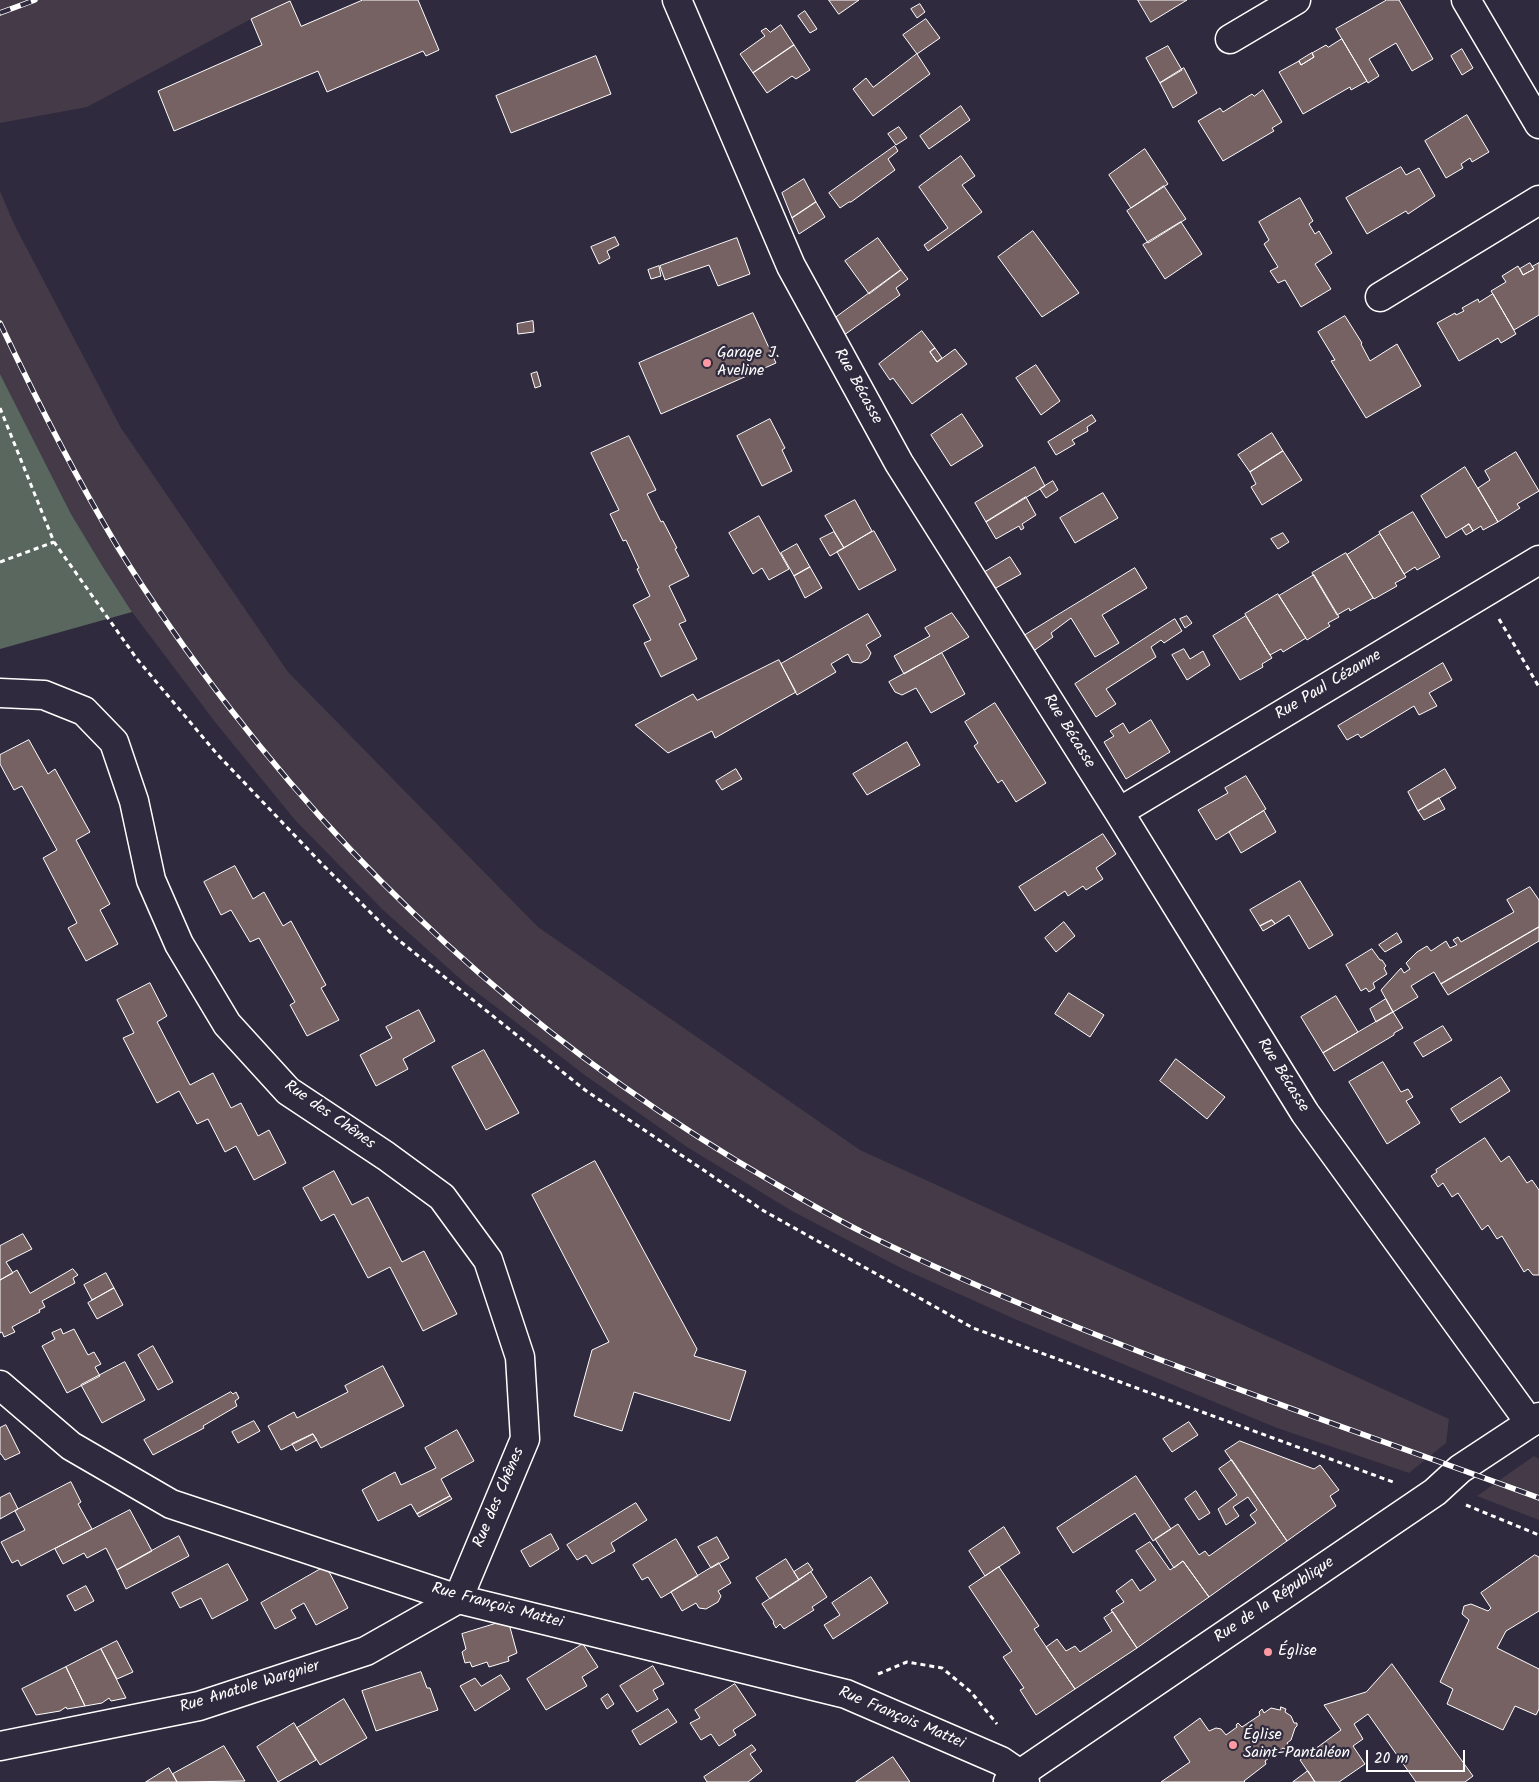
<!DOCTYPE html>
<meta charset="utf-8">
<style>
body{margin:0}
#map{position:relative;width:1539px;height:1782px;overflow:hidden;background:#2f2a3d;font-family:Kalam,sans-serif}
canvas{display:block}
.scale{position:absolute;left:1366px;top:1750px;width:99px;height:22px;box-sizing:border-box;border:2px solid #fff;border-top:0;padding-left:6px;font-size:15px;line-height:18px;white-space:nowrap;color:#fff;-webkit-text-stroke:4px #2f2a3d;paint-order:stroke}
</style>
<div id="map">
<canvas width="1539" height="1782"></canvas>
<div class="scale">20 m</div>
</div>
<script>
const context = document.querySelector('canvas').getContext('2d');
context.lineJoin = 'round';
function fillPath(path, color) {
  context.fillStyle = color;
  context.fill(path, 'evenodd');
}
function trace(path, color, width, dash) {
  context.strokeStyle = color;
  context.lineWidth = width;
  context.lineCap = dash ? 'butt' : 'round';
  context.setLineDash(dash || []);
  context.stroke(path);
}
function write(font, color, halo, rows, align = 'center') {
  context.font = font + ' Kalam,sans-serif';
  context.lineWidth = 4.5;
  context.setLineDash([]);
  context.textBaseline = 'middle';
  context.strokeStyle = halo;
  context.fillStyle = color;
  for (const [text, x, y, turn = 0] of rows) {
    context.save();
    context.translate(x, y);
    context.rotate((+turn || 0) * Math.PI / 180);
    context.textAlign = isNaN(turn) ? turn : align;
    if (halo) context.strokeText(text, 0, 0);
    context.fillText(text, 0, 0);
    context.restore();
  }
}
fillPath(new Path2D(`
 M0,0H293L251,19L87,107L0,123Z
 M0,191L14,224L121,428L288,672L538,927L860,1150L1449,1419L1446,1443L1409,1473L1277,1428L1017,1320L901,1268L792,1211L687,1147L586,1076L466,984L382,909L295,820L215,722L132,612L103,567L71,514L0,374Z
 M1534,1456L1539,1459V1520L1477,1496Z`), '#443a48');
fillPath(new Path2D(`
 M0,374L71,514L103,567L132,612L0,649Z`), '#59675e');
const building = new Path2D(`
 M363,0H418L439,50L426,56L423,51L327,92L318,71L174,131L158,91L262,45L251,19L290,1L301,26Z
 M829,0H859L839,14Z
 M1138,0H1187L1151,22Z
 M1387,0H1399L1433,59L1412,71L1396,43L1369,59L1379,76L1368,83L1336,29Z
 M920,4L925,12L917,18L911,9Z
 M805,11L817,29L810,33L798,16Z
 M926,19L940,38L917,54L903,35Z
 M781,25L794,45L753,73L740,54L765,36L761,31L766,28L770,32Z
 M1342,39L1367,81L1351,90L1350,87L1303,114L1279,72L1299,61L1301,65L1314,57L1312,53L1326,45L1328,47Z
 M794,45L810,70L796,79L792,76L767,93L753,73Z
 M1168,46L1182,70L1160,83L1146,58Z
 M1462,49L1473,68L1462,75L1451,56Z
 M1312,53L1314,57L1301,65L1299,61Z
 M917,54L930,74L873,116L853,89L866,78L873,87Z
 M596,56L611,94L511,133L496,96Z
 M1184,68L1197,93L1173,108L1160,83Z
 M1263,90L1282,122L1272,128L1274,131L1223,161L1198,121L1220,108L1223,112L1252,94L1254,96Z
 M961,106L970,120L929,149L920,136Z
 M1467,115L1489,152L1472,162L1470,158L1461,164L1463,168L1446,178L1425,141Z
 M899,127L907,138L896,145L888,134Z
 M895,146L898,151L888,159L895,170L851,202H849L840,208L829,193Z
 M1145,149L1168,184L1131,208L1109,175Z
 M961,156L975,176L962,185L982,212L928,251L924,245L948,228L919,187Z
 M1401,167L1406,175L1419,168L1435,196L1408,214L1406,211L1367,234L1346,198Z
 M804,179L816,202L792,218L782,193Z
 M1164,186L1186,219L1148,243L1127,211Z
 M1300,198L1313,221L1309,224L1315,234L1319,231L1332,253L1315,264L1331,289L1301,307L1285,280L1278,283L1270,271L1278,267L1264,244L1269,240L1259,222Z
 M816,202L825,217L799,234L792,218Z
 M1181,222L1202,254L1165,279L1143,245Z
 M1033,231L1079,293L1042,317L998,257Z
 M615,237L619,245L607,251L610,258L599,264L591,247Z
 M737,238L750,274L718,286L709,265L665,280L660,266Z
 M878,238L901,270L869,294L845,261Z
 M1530,263L1534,269L1523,275L1520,269Z
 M1539,263V315L1514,330L1491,291L1506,282L1502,276L1518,266L1523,275L1534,269L1532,267Z
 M659,266L661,276L651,279L648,270Z
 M901,270L908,279L896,288L900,295L840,338L831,321Z
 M1493,294L1516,334L1501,343L1498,338L1459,361L1437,323L1455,313L1456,315L1464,311L1462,308L1478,299L1479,302Z
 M753,313L776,363L661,414L639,363Z
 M1345,316L1362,343L1361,344L1370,361L1397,344L1421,386L1366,418L1331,361L1335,360L1318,332Z
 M533,321L534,332L518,334L517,324Z
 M922,331L935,348L930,352L937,362L955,349L967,364L912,404L893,378L890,380L879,364Z
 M935,348L942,358L937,362L930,352Z
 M1036,365L1060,401L1041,415L1016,378Z
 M537,372L541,386L535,388L531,374Z
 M962,414L983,446L951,466L931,435Z
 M1092,415L1096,421L1087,427L1088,431L1072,440L1075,444L1056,455L1048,442Z
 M770,419L785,448L782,450L792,471L762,486L737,436Z
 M1272,433L1283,451L1250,472L1238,455Z
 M629,436L656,490L647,494L661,522L663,521L677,548L675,549L689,576L669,586L686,621L679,624L697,659L661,677L644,643L651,640L633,605L650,596L637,569L639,568L626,540L623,541L610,514L619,510L591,453Z
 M1283,451L1302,480L1262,505L1251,487L1256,484L1250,472Z
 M1516,452L1539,491L1517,504L1520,508L1498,522L1478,488L1490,480L1485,471Z
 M1035,467L1045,486L986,522L975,503Z
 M1465,467L1498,522L1483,530L1481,526L1473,531L1469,524L1446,538L1421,496Z
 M1053,481L1058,490L1046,498L1040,489Z
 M1103,493L1118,518L1075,543L1060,518Z
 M1026,497L1036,515L1022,524L1024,528L1021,530L1019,526L996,539L986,522Z
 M855,500L872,531L844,548L825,516Z
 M1413,512L1440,557L1417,570L1415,567L1404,574L1379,532Z
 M759,516L789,569L769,580L762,568L753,574L729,533Z
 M1469,524L1473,531L1466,535L1462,529Z
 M874,531L896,570L859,590L837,552Z
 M834,532L844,548L830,556L820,539Z
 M1283,533L1289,542L1278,549L1271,539Z
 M1380,534L1406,577L1395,583L1397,586L1374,599L1347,555Z
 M797,544L810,567L794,576L781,553Z
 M1346,553L1373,598L1350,611L1349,608L1337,615L1312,573Z
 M1010,557L1021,574L994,589L985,572Z
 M810,567L822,588L805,598L794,576Z
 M1135,568L1147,588L1102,615L1119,643L1095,657L1071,618L1051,633L1053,637L1032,652L1022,637Z
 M1314,575L1339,617L1328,623L1330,626L1307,640L1279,596Z
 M1278,594L1306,638L1283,652L1281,649L1270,655L1245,614Z
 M952,613L969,637L904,674L894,656L930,636L925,628Z
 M868,614L881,636L866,645L871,653L868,659L861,663L852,662L848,654L831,664L836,672L797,695L781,664Z
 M1187,616L1192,623L1185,628L1180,619Z
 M1246,616L1272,658L1262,664L1263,667L1240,680L1213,636Z
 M1175,619L1182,631L1164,643L1161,640L1151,647L1156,657L1106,689L1116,704L1096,717L1075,684Z
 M1184,649L1190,659L1203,651L1210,665L1187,680L1172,655Z
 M942,653L965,694L931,713L916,688L902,695L895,692L889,682Z
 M779,660L796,692L715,738L712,731L668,753L635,725L693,694L697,700Z
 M1443,663L1452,680L1429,693L1437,706L1419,715L1414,706L1361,738L1358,734L1347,740L1338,726Z
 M995,703L1046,783L1016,802L1002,780L998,783L974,746L978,743L965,722Z
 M1151,720L1170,752L1126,779L1104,742L1114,736L1110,731L1123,723L1129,733Z
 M29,740L48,774L55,769L90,832L76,840L110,904L100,910L118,944L86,961L68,928L77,923L43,858L57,850L22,786L14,790L0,764V755Z
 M907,742L920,765L867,795L853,774Z
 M736,769L742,779L722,790L716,781Z
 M1445,769L1456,788L1418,811L1408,792Z
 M1246,776L1266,809L1216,840L1198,810L1228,793L1225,788Z
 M1439,798L1445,809L1424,820L1418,811Z
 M1264,811L1276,832L1241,853L1229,832Z
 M1103,834L1116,854L1096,868L1103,879L1086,890L1083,886L1068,896L1065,891L1035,911L1019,887Z
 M235,866L253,899L264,892L283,926L291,921L326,985L321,988L339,1020L307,1036L290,1005L295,1002L259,938L250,942L231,910L221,915L204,882Z
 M1300,881L1333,935L1309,949L1289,915L1275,924L1272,920L1260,926L1250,910Z
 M1530,887L1539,900V927L1441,984L1434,972L1411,986L1418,997L1393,1012L1381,990L1401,968L1404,973L1410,969L1406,963L1417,952L1427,946L1431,951L1446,941L1450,948L1457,945L1453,940L1458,937L1461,942L1514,912L1507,900Z
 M1272,920L1275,924L1263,931L1260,926Z
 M1064,922L1075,936L1056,952L1045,938Z
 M1539,927V941L1448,995L1441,984Z
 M1397,933L1402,942L1385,952L1379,945Z
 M1372,949L1380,960H1382L1386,966L1384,968L1387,974L1373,983L1375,988L1369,992L1366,988L1361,991L1346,965Z
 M150,983L167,1016L157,1022L190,1085L213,1073L231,1108L241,1103L258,1136L269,1130L286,1163L254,1180L236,1146L225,1152L208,1119L197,1124L179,1091L157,1103L123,1038L134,1033L117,1000Z
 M1069,993L1104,1015L1090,1037L1055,1014Z
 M1336,996L1358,1032L1323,1053L1301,1017Z
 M1386,999L1393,1012L1376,1022L1370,1009Z
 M419,1010L435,1041L403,1059L408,1069L376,1086L360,1055L392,1038L386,1027Z
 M1393,1012L1403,1028L1394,1033V1035L1334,1071L1323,1053Z
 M1443,1026L1452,1040L1423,1057L1414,1043Z
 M484,1050L519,1113L486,1130L452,1067Z
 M1176,1059L1225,1097L1207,1119L1160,1081Z
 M1383,1062L1401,1092L1408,1089L1413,1097L1406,1101L1420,1123L1387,1144L1349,1082Z
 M1501,1077L1510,1091L1460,1123L1451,1109Z
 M1485,1138L1501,1162L1509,1156L1527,1183L1532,1180L1539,1190V1275H1533L1528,1269L1524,1272L1502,1236L1497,1239L1488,1225L1482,1230L1458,1193L1452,1197L1443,1183L1438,1187L1431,1176L1437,1172L1436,1170Z
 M595,1161L697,1349L694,1356L746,1371L730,1421L634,1392L622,1431L574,1416L592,1350L609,1342L532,1195Z
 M334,1171L352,1205L368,1197L402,1262L424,1251L457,1314L423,1331L390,1267L368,1278L334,1214L321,1221L303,1188Z
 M23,1234L32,1249L6,1262L13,1273L0,1280V1246Z
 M73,1269L78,1275L73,1278L75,1283L42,1301L45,1307L39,1310L40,1312L12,1327L15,1332L4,1337L2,1332L0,1333V1280L17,1270L30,1293Z
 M106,1273L114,1288L92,1300L84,1285Z
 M114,1288L123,1305L97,1319L88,1303Z
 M61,1329L63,1334L74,1329L88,1355L94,1352L101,1364L95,1367L100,1376L67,1393L42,1346L55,1339L52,1333Z
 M153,1346L173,1382L158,1390L138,1355Z
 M125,1362L145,1400L102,1423L81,1385Z
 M383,1366L404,1406L321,1448L313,1434L281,1450L268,1426L294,1412L297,1418L348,1392L345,1386Z
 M231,1392L233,1394L236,1392L239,1398L235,1401L237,1406L203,1426L204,1428L153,1455L144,1440Z
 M254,1421L260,1431L238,1443L232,1432Z
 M1189,1422L1198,1435L1172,1452L1163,1439Z
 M6,1425L20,1453L5,1460L1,1454H0V1428Z
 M457,1430L474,1461L441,1479L450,1496L417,1514L411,1504L378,1521L362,1490L395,1472L401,1485L436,1468L425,1448Z
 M313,1434L317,1440L296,1451L292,1444Z
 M1240,1441L1314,1469L1320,1465L1339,1490L1330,1496L1336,1506L1287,1541L1225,1451Z
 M1232,1460L1287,1541L1209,1597L1183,1561L1174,1568L1155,1539L1178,1524L1199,1555L1205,1551L1209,1556L1256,1523L1250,1515L1257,1510L1248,1497L1233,1507L1239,1516L1226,1525L1218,1509L1237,1495L1219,1469Z
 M1136,1476L1171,1529L1153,1541L1135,1513L1073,1553L1057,1528Z
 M71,1482L81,1502L78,1504L92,1529L21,1566L18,1560L12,1563L1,1542L25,1530L15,1511Z
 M1196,1491L1210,1513L1199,1520L1185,1499Z
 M10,1493L18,1509L0,1519V1498Z
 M450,1496L452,1499L419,1517L417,1514Z
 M636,1503L647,1520L611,1543L615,1551L592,1564L586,1555L577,1560L567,1545Z
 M130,1510L152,1551L117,1570L106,1548L87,1558L84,1553L63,1564L55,1549Z
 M1004,1527L1020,1553L985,1576L969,1551Z
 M551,1534L559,1549L530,1567L521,1551Z
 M179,1536L189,1556L126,1589L117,1570Z
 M717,1537L729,1558L711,1568L698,1547Z
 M676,1539L698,1576L661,1598L648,1577L642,1580L633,1565Z
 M1150,1542L1170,1570L1183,1561L1209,1597L1137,1648L1111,1610L1124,1602L1116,1591L1132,1579L1140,1591L1156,1580L1136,1551Z
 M1535,1555L1539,1557V1611L1506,1631L1497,1648L1539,1669V1709L1536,1715L1515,1706L1503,1730L1447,1704L1453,1689L1440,1682L1469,1620L1462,1614L1464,1606L1471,1604L1488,1611L1491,1608L1481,1593Z
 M786,1559L799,1580L770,1599L756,1578Z
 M719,1563L731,1583L718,1591L721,1596L718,1602L706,1609L699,1608L696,1603L682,1611L671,1592Z
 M808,1563L813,1570L799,1580L794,1572Z
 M228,1564L248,1600L212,1619L201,1598L180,1608L172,1593Z
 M326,1566L348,1608L316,1625L304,1603L291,1610L296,1618L275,1629L261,1603Z
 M999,1567L1039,1626L1034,1629L1075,1689L1036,1715L1020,1690L1024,1688L1003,1657L1012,1651L969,1587Z
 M811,1572L827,1597L812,1607L814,1610L784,1629L780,1624L776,1628L773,1623L774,1622L762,1604Z
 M871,1577L888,1603L833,1639L824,1625L840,1615L832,1603Z
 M86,1586L94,1601L75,1611L67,1596Z
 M1113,1612L1137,1648L1075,1689L1046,1647L1057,1639L1066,1651L1075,1646L1080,1652L1112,1631L1104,1618Z
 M508,1620L517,1653L508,1657L509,1661L489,1667L487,1662L472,1667L470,1662L465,1663L462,1652L466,1649L462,1634Z
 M117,1641L133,1672L117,1679L101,1649Z
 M583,1644L598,1667L582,1677L587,1686L546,1710L527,1679Z
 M101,1649L126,1698L111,1701L109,1698L102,1703L85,1706L66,1667Z
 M1392,1664L1473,1776L1465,1782H1416L1368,1714L1354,1724L1363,1739L1353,1746L1365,1764L1339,1782H1315L1300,1760L1341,1730L1324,1705L1366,1692Z
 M653,1666L664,1684L653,1690L658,1699L637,1712L620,1686Z
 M66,1667L85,1706L67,1709L66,1707L60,1711L36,1715L22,1689Z
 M421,1672L427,1688H430L438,1710L376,1731L362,1691Z
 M501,1675L510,1689L475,1711L460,1686L475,1678L481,1686Z
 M735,1684L756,1715L733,1730L736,1735L719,1746L711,1734L701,1740L690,1723L700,1718L695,1710Z
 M608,1694L614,1704L607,1709L601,1699Z
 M344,1699L367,1738L320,1765L297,1728Z
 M1281,1707L1286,1709L1285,1712L1291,1716L1294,1723H1297V1726L1295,1728L1291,1740L1287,1743L1289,1746L1285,1749L1283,1748L1265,1761L1266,1764L1244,1781L1245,1782H1161L1190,1762L1174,1737L1200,1718L1209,1731L1216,1728L1221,1729L1226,1735L1237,1727L1236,1725L1238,1723L1242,1727L1260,1715L1259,1712L1262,1709L1264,1713L1271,1708L1280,1710Z
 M668,1709L677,1722L640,1745L632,1731Z
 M294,1723L316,1760L278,1782L257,1747Z
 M752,1745L756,1750L750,1754L762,1771L748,1782H707L704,1777Z
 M224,1746L245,1781L177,1782L173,1774Z
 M893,1757L910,1782H856Z
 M169,1768L177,1782H146Z
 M1308,1771L1315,1782H1293Z`);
fillPath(building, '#766163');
trace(building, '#fff', 1);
const minor = new Path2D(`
 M677,0L791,266L899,463L1119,812L1305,1113L1530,1423
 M1466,0L1539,124
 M1230,39L1296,0
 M1380,297L1539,200
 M0,693L44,695L84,711L114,742L134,801L151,880L179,944L227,1024L288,1091L386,1156L442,1197L488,1260L520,1357L525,1439L458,1599
 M1119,812L1539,560
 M0,1385L71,1446L171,1504L458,1599L846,1694L1001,1761L1020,1774L1025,1782
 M0,1746L199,1706L366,1651L458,1599`);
const secondary = new Path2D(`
 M1008,1782L1435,1492L1460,1469L1539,1417`);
trace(minor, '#fff', 31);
trace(secondary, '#fff', 31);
trace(new Path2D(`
 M0,408L54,542L137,659L217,754L321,863L396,938L585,1090L764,1211L973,1328L1393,1482
 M0,562L54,542
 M1499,619L1539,687
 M1466,1505L1539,1535
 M878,1674L907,1662L942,1668L971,1692L997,1724`), '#fff', 3, [5, 4]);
trace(minor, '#2f2a3d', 28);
trace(secondary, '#2f2a3d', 28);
const rail = new Path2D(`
 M0,13L35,0
 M0,323C36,399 74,474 117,546C152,603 191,658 232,711C382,905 564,1062 776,1184C805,1201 834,1218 864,1233C930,1266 998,1295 1067,1323C1222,1386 1381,1440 1539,1498`);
trace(rail, '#fff', 5.5);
trace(rail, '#2f2a3d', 4, [11]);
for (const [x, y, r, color] of [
 [707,363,5,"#ff9aa2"],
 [1268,1652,5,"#ff9aa2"],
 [1233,1745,5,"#ff9aa2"]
]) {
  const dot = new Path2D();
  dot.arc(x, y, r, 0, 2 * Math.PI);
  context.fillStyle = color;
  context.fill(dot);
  trace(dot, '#2f2a3d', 2);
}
write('16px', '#fff', '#2f2a3d', [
 ["Garage J.",717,354],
 ["Aveline",717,372],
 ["Église",1278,1652],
 ["Église",1243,1736],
 ["Saint-Pantaléon",1243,1754]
], 'left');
write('16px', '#fff', '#2f2a3d', [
 ["Rue Bécasse",857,387,61],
 ["Rue Paul Cézanne",1329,686,-31],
 ["Rue Bécasse",1068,732,58],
 ["Rue Bécasse",1282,1076,58],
 ["Rue des Chênes",329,1116,35],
 ["Rue des Chênes",500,1498,-67],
 ["Rue de la République",1275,1601,-34],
 ["Rue François Mattei",497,1607,15],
 ["Rue Anatole Wargnier",250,1688,-17],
 ["Rue François Mattei",901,1719,23]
]);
</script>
